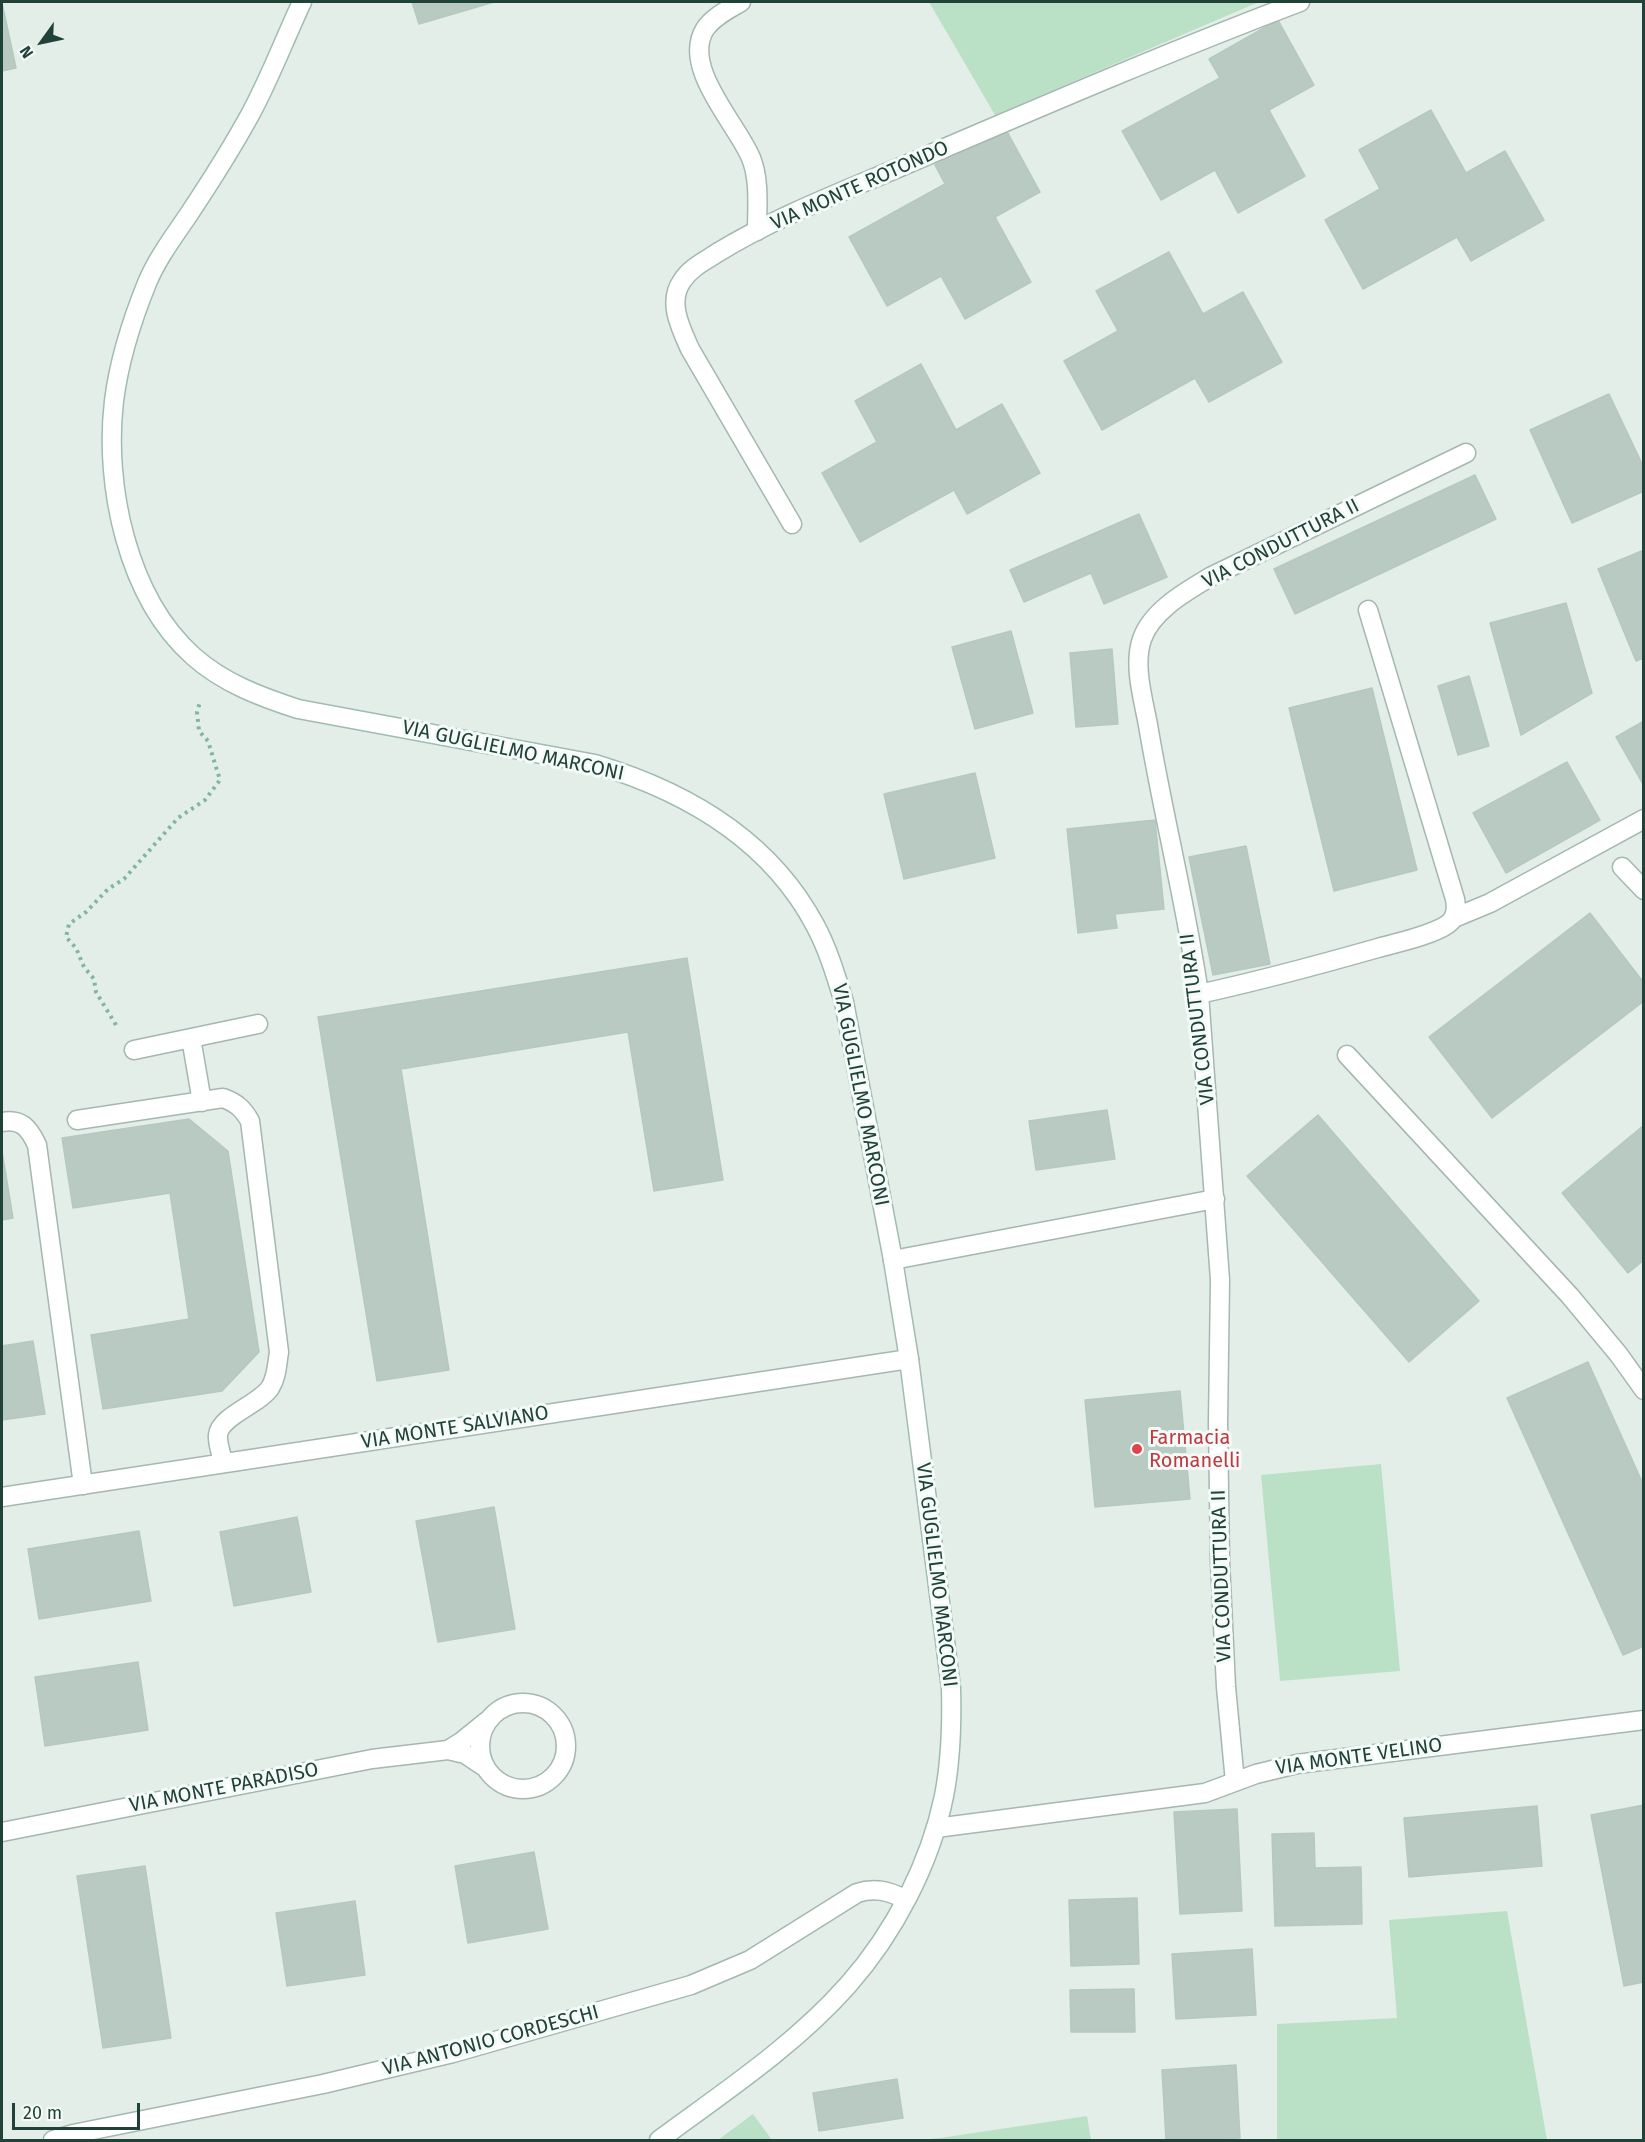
<!DOCTYPE html>
<style>
body{margin:0}
#map{position:relative;width:1645px;height:2142px;overflow:hidden;background:#e3eee9;font-family:"Fira Sans",sans-serif}
canvas{display:block}
.frame{position:absolute;inset:0;border:3px solid #214239;pointer-events:none}
.north{position:absolute;left:12px;top:12px;width:60px;height:60px;-webkit-text-stroke:4px #f4faf7;paint-order:stroke;rotate:237deg;font-size:16px;font-weight:700;line-height:24px;text-align:center;color:#214239}
.north::after{content:'';display:block;margin:auto;width:21px;height:27px;background:#214239;clip-path:polygon(50% 0,100% 100%,50% 72%,0 100%)}
.scale{position:absolute;left:12px;top:2103px;width:128px;height:27px;box-sizing:border-box;border:3px solid #214239;border-top:0;padding-left:8px;font-size:18px;line-height:21px;white-space:nowrap;color:#214239;-webkit-text-stroke:4px #f4faf7;paint-order:stroke}
</style>
<div id="map">
<canvas width="1645" height="2142"></canvas>
<div class="frame"></div>
<div class="north">N</div>
<div class="scale">20 m</div>
</div>
<script>
const context = document.querySelector('canvas').getContext('2d');
context.lineJoin = 'round';
function fillPath(path, color) {
  context.fillStyle = color;
  context.fill(path, 'evenodd');
}
function trace(path, color, width, dash) {
  context.strokeStyle = color;
  context.lineWidth = width;
  context.lineCap = dash ? 'butt' : 'round';
  context.setLineDash(dash || []);
  context.stroke(path);
}
function write(font, color, halo, rows, align = 'center') {
  context.font = font + ' "Fira Sans",sans-serif';
  context.lineWidth = 6;
  context.setLineDash([]);
  context.textBaseline = 'middle';
  context.strokeStyle = halo;
  context.fillStyle = color;
  for (const [text, x, y, turn = 0] of rows) {
    context.save();
    context.translate(x, y);
    context.rotate((+turn || 0) * Math.PI / 180);
    context.textAlign = isNaN(turn) ? turn : align;
    if (halo) context.strokeText(text, 0, 0);
    context.fillText(text, 0, 0);
    context.restore();
  }
}
fillPath(new Path2D(`
 M929,2H1259L995,115Z
 M1381,1464L1400,1671L1280,1681L1261,1475Z
 M1507,1911L1547,2140H1277V2024L1397,2018L1389,1920Z
 M753,2114L772,2140H718Z
 M1087,2116L1091,2140H920L940,2138Z`), '#bae1c5');
const building = new Path2D(`
 M412,2H494L419,24Z
 M2,3L16,68L2,71Z
 M1278,20L1314,85L1269,110L1305,176L1238,213L1215,170L1161,200L1122,131L1220,78L1209,59Z
 M1431,110L1466,173L1505,151L1544,220L1471,261L1457,237L1363,289L1325,220L1380,189L1359,150Z
 M1004,126L1040,192L995,217L1031,282L965,319L941,276L887,306L849,237L945,184L935,165Z
 M1169,252L1203,314L1243,292L1282,362L1209,402L1195,378L1102,430L1064,361L1118,331L1096,291Z
 M921,364L956,430L1002,404L1040,473L967,514L954,490L860,542L822,473L877,442L855,401Z
 M1609,394L1644,468V491L1572,523L1530,430Z
 M1475,475L1496,519L1295,614L1274,569Z
 M1139,514L1167,577L1104,604L1091,573L1024,602L1010,570Z
 M1644,550V658L1636,661L1598,569Z
 M1566,603L1592,693L1521,735L1490,623Z
 M1011,631L1033,713L975,729L952,647Z
 M1112,649L1118,724L1076,727L1070,653Z
 M1469,676L1489,746L1458,755L1438,686Z
 M1372,688L1417,870L1334,891L1289,708Z
 M1644,721V786L1616,737Z
 M1567,762L1600,820L1506,873L1473,813Z
 M975,773L995,858L904,879L884,794Z
 M1155,820L1164,909L1115,914L1117,928L1078,933L1067,829Z
 M1246,846L1270,964L1213,975L1189,857Z
 M1590,913L1644,983V1001L1492,1118L1429,1037Z
 M687,958L723,1180L654,1191L628,1032L401,1069L449,1370L377,1381L318,1017Z
 M1107,1110L1115,1159L1036,1170L1029,1121Z
 M1318,1115L1479,1301L1409,1362L1247,1176Z
 M189,1119L228,1151L259,1352L222,1391L103,1409L91,1335L189,1319L170,1193L73,1208L62,1138Z
 M1644,1125V1260L1628,1273L1562,1193Z
 M2,1151L13,1218L2,1220Z
 M33,1341L45,1414L2,1420V1346Z
 M1588,1362L1644,1486V1646L1623,1655L1507,1398Z
 M1180,1391L1190,1499L1095,1507L1085,1400Z
 M494,1507L515,1629L438,1642L416,1521Z
 M297,1517L311,1592L234,1606L220,1532Z
 M139,1531L151,1601L39,1619L28,1549Z
 M138,1662L148,1730L45,1746L35,1677Z
 M1644,1805V1982L1624,1986L1591,1815Z
 M1537,1806L1542,1866L1409,1877L1404,1818Z
 M1237,1809L1242,1911L1180,1914L1174,1812Z
 M1314,1833L1315,1868L1361,1867L1362,1924L1275,1926L1272,1834Z
 M534,1852L548,1929L468,1943L455,1866Z
 M145,1866L171,2038L103,2048L77,1876Z
 M1137,1898L1139,1964L1071,1966L1069,1900Z
 M355,1901L365,1975L287,1986L276,1913Z
 M1252,1949L1256,2015L1176,2019L1172,1954Z
 M1134,1989L1135,2032H1071L1070,1990Z
 M1236,2065L1240,2138L1166,2140L1162,2070Z
 M897,2079L903,2118L819,2131L813,2093Z`);
fillPath(building, '#b8cac2');
trace(building, '#b5c9c1', 1.5);
const lane = new Path2D(`
 M741,2C729,9 713,17 705,29C681,67 737,124 751,158C760,180 757,208 757,231
 M1454,918L1490,903L1644,819
 M1199,994C1259,981 1318,965 1378,948C1396,943 1433,935 1448,924C1456,918 1457,909 1455,899L1368,610
 M191,1038L202,1102
 M134,1050L258,1024
 M1347,1055L1570,1296L1619,1355L1644,1390
 M77,1120L223,1098C237,1103 243,1109 250,1121L279,1352C277,1364 277,1377 270,1388C258,1405 220,1416 218,1435C217,1443 222,1455 223,1463
 M2,1122C21,1118 29,1128 37,1145L83,1485
 M893,1260L1215,1199`);
const street = new Path2D(`
 M792,524L690,349C681,329 667,302 682,281C690,268 705,261 717,253C774,218 837,194 898,168C1031,111 1165,53 1300,2
 M1622,867L1644,890
 M2,1497L909,1359
 M480 1746a43 43 0 1 1 86 0a43 43 0 1 1-86 0Z
 M448,1750L461,1742L487,1721
 M1235,1782L1226,1687L1220,1562L1218,1423L1220,1280L1199,994C1186,904 1163,815 1148,725C1143,698 1133,665 1142,639C1152,610 1187,591 1212,576L1466,453
 M936,1828L1205,1793L1256,1774L1297,1764L1644,1720
 M2,1832L372,1759L448,1750L465,1754L486,1768
 M53,2140L73,2134L323,2084L453,2053L691,1985L750,1960L857,1893C875,1887 888,1891 905,1899`);
const secondary = new Path2D(`
 M302,2C285,38 270,78 251,113C232,148 209,184 187,217C172,239 157,259 147,283C132,320 119,361 114,401C104,485 127,597 193,656C223,683 261,697 298,709L595,764C685,791 769,839 815,925C828,949 836,976 844,1002L893,1260L909,1359L951,1688C952,1724 951,1760 944,1796C930,1864 894,1933 848,1985C794,2046 724,2092 659,2140`);
trace(lane, '#a5b7b1', 21);
trace(street, '#a5b7b1', 21);
trace(secondary, '#a0bbb2', 21);
trace(new Path2D(`
 M116,1025L96,992L94,979L84,967L76,948L66,937L69,924L86,912L108,889L124,879L178,818L205,800L220,780L208,741L199,731L197,712L200,702`), '#81b5a5', 4, [3, 4.5]);
trace(lane, '#fff', 18);
trace(street, '#fff', 18);
trace(secondary, '#fff', 18);
for (const [x, y, r, color] of [
 [1137,1449,6,"#e0444e"]
]) {
  const dot = new Path2D();
  dot.arc(x, y, r, 0, 2 * Math.PI);
  context.fillStyle = color;
  context.fill(dot);
  trace(dot, '#f4faf7', 2);
}
write('20px', '#214239', '#f4faf7', [
 ["VIA MONTE ROTONDO",860,186,-24],
 ["VIA CONDUTTURA II",1281,544,-27],
 ["VIA GUGLIELMO MARCONI",513,751,12],
 ["VIA CONDUTTURA II",1198,1019,-97],
 ["VIA GUGLIELMO MARCONI",860,1095,79],
 ["VIA MONTE SALVIANO",455,1428,-9],
 ["VIA GUGLIELMO MARCONI",936,1575,83],
 ["VIA CONDUTTURA II",1222,1576,-92],
 ["VIA MONTE VELINO",1359,1757,-8],
 ["VIA MONTE PARADISO",224,1788,-11],
 ["VIA ANTONIO CORDESCHI",491,2041,-15]
]);
write('20px', '#be3a42', '#f4faf7', [
 ["Farmacia",1149,1438],
 ["Romanelli",1149,1461]
], 'left');
</script>
